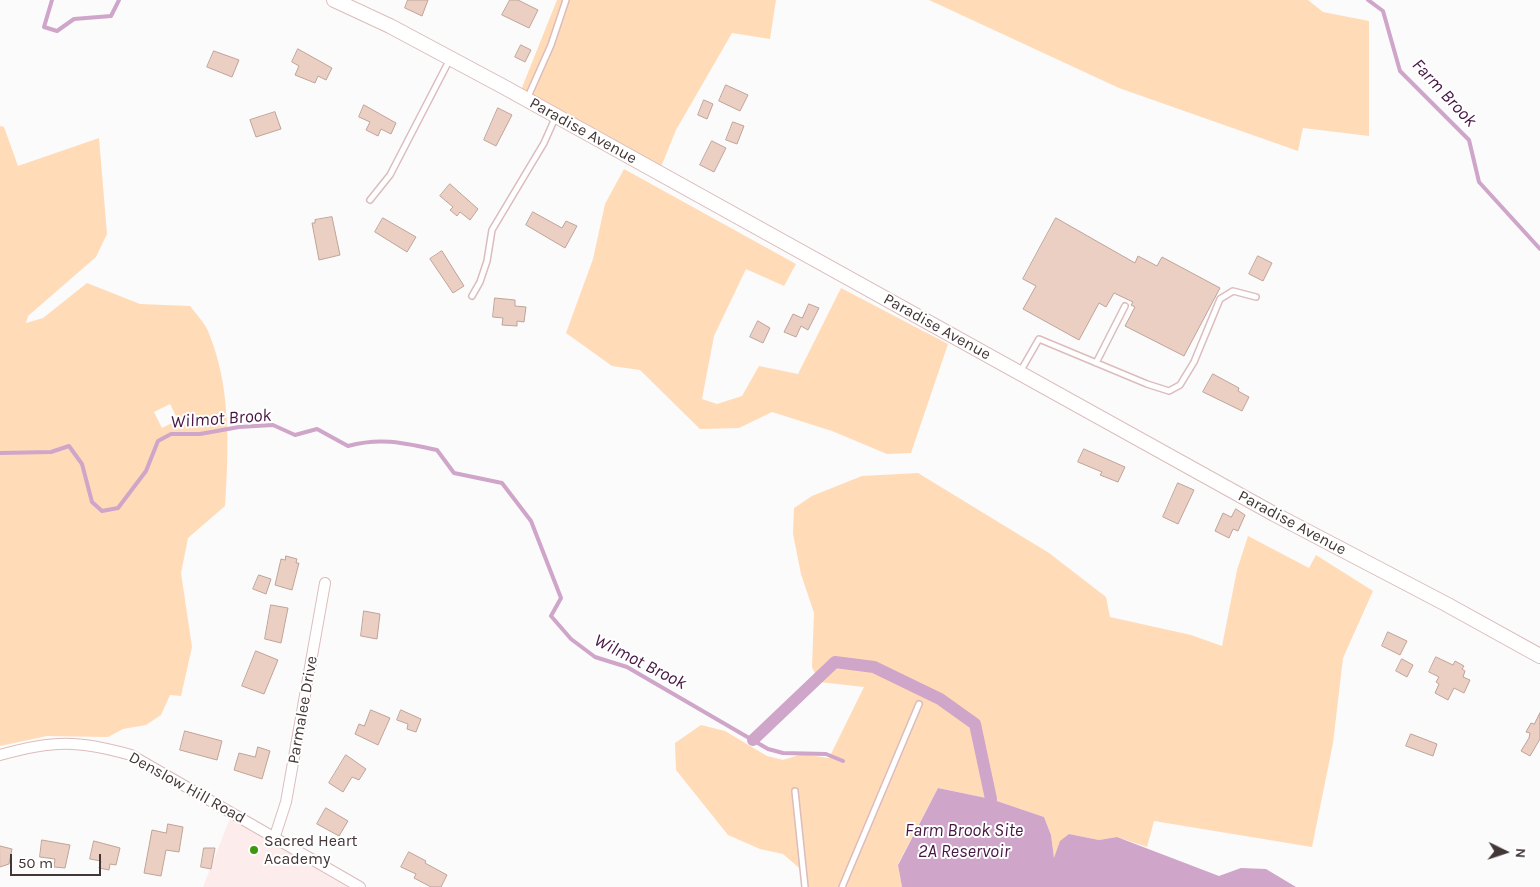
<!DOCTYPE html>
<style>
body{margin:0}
#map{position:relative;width:1540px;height:887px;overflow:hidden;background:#fbfbfb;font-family:Karla,sans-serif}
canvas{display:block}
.north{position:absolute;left:1480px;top:827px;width:50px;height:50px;-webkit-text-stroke:4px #fff;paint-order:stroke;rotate:94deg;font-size:14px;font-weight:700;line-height:20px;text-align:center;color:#433636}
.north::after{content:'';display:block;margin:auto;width:18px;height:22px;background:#433636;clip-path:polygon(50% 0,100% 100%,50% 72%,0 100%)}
.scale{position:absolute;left:10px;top:854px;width:91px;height:22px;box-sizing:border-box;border:2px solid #433636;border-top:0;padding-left:6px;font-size:15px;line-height:18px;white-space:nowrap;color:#433636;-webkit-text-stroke:4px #fff;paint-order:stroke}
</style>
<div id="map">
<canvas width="1540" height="887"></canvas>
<div class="north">N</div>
<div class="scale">50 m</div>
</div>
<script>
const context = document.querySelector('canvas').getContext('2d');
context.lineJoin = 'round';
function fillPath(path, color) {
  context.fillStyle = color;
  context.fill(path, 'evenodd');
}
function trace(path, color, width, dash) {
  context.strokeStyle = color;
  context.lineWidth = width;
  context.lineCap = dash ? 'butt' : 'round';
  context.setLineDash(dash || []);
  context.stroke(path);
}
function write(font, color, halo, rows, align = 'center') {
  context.font = font + ' Karla,sans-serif';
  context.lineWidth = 4;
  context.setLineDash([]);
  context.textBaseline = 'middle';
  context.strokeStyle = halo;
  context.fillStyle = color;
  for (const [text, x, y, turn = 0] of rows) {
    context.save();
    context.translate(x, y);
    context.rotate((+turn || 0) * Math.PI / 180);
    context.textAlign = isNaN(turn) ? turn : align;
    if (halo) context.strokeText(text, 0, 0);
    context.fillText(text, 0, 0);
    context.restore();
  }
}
fillPath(new Path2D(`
 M232,813L349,887H203Z`), '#fdecec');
fillPath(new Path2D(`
 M557,0H776L770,39L732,33L676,130L661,167L521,90Z
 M929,0H1308L1323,12L1369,21V136L1303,128L1298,151L1119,88Z
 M0,126L4,127L18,166L99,138L107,234L96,257L28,316L26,323L43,318L87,283L140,304L190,306C196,314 204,322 208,331C231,386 229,447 225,506L188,538L181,573L192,647L181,696L170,695L161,715L146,725L123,729L108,737L47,736L0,746ZM170,404L178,420L162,428L154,412Z
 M624,169L796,264L784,286L746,269L714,336L702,399L717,404L742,396L759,366L798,374L841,288L948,344L911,453L887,454L832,431L772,412L739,428L700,429L640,370L612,366L566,333L593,259L605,204Z
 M918,473L1049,553L1106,597L1110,617L1191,635L1222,646L1237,570L1248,536L1309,568L1316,555L1373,591L1343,658L1333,743L1312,847L1154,821L1147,847L1117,837L1099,840L1069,834L1054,859L1051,835L1044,817L991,799L938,788L898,864L902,887H807L805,873L783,854L760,849L728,835L676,770L675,743L701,725L725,731L767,756L783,760L802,754L829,758L864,687L819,682L812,667L814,613L801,574L793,534L794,508L812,496L862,476Z`), '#ffdbb8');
fillPath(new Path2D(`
 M938,788L991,799L1044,817L1051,835L1054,858L1060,841L1069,834L1099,840L1117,837L1219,876L1241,868L1266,869L1296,887H1343H902L898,865Z`), '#cfa5c9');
trace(new Path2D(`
 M52,0L44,27L57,31L74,19L111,16L119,0
 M1368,0L1383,11L1400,71L1469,140L1479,182L1540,249
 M0,453L51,452L69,446L82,464L92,502L102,511L118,508L146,471L158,441L171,434H200L239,427L273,425L295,435L317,429L348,446C381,437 404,443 437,450L454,473L502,483L531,521L561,598L551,616L571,639L595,657L627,667L768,749L783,753L826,754L843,761`), '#cfa5c9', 4);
trace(new Path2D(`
 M753,740L835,662L874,667L940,699L975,724L991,799L988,815`), '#cfa5c9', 12);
const building = new Path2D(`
 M408,0H428L422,16L405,8Z
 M510,0H518L538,10L529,28L502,15Z
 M521,45L531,50L525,62L515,57Z
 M298,49L332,68L326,80L318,76L315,83L295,75L299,66L292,62Z
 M214,51L239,60L232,77L207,67Z
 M726,85L748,95L740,111L719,101Z
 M704,100L713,104L707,119L698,115Z
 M364,105L396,123L391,134L381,129L378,136L366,130L370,122L359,117Z
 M498,108L512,115L496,146L484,140Z
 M275,112L281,129L256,137L250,120Z
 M733,122L744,126L737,144L726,140Z
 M712,141L726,148L714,172L700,165Z
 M450,184L478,209L470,220L460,212L457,216L450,210L453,207L440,196Z
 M533,212L562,228L566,221L577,226L565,248L526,225Z
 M332,217L340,255L319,260L312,223H315V220Z
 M383,218L416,237L407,252L375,232Z
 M1056,218L1135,263L1138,256L1157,266L1162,257L1220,288L1184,356L1125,326L1135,307L1131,305L1133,302L1114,293L1106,307L1099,303L1079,340L1023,309L1036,286L1023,279Z
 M442,251L464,286L453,293L430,259Z
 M1258,256L1272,263L1263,281L1249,274Z
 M495,298L515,300V306L526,307L524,322L517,321V326L502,325L503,318L493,317Z
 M809,304L819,308L808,330L801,326L796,337L784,332L793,314L802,318Z
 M758,321L770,328L763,343L750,337Z
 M1213,374L1239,388L1238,391L1249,397L1242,411L1203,392Z
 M1084,449L1125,467L1118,482L1100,475L1102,472L1078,462Z
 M1178,483L1194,490L1178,524L1163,517Z
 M1236,509L1245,515L1238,531L1233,529L1229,538L1215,531L1223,513L1231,517Z
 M286,556L297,559L296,563H299L292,590L275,585L281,559L285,560Z
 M259,575L271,579L266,594L253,589Z
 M271,605L288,608L281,643L265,639Z
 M364,611L380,614L377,639L361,636Z
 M1388,632L1407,641L1400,655L1382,646Z
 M256,651L278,660L264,694L242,686Z
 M1436,657L1453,665L1455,661L1464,666L1462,669L1465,671L1463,677L1470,680L1464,693L1454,688L1448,700L1435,693L1439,684L1436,682L1439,677L1429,672Z
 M1402,659L1413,665L1407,677L1396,671Z
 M371,710L390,718L378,745L355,734L359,724L364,726Z
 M401,710L421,719L416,732L407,729L408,724L397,720Z
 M1540,713V739L1530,756L1521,751L1529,738L1530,733L1526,732L1531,723L1534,724Z
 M185,731L222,741L217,760L180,750Z
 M1411,734L1437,744L1433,756L1406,746Z
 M258,747L270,751L262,779L234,770L239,753L255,757Z
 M346,755L366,769L359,780L352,777L343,792L329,783Z
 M326,808L348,821L339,836L317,824Z
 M168,824L183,827L179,852L166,850L161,876L144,873L152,830L166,833Z
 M42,840L70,845L65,868L54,867L55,859L40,857Z
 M94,841L120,848L116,865L110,864L109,870L99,868L101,861L90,859Z
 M0,846L12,849L9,864L0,867Z
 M204,848H215L211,869L201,867Z
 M409,852L426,861L425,863L447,875L441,887H431L414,878L416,874L401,867Z`);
fillPath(building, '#eccfc3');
trace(building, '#bfa398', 1);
const service = new Path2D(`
 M527,99L551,45L566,0
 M370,200L390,175L450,59
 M472,296L480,282L487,261L492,230L544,143L556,116
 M1096,363L1125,306
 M1020,372L1039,339L1147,384L1169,391L1180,385L1194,362L1220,299L1233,291L1256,297
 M795,791L805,887
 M842,887L919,704`);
const minor = new Path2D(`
 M0,755C53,740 78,740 131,755L360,887
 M275,836L286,802L325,583`);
const tertiary = new Path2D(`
 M334,0L390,26L504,87L1274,514L1446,604L1540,656`);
trace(service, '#dcbcbc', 8);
trace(minor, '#dcbcbc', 12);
trace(tertiary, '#dcbcbc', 16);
trace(service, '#fff', 5);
trace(minor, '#fff', 10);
trace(tertiary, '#fff', 14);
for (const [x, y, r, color] of [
 [254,850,5,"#3d9711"]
]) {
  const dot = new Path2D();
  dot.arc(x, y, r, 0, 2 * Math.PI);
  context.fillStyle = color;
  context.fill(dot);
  trace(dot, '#fff', 2);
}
write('16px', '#433636', '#fff', [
 ["Paradise Avenue",583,131,29],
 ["Paradise Avenue",937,327,29],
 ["Paradise Avenue",1292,523,28],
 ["Parmalee Drive",303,710,-80],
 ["Denslow Hill Road",187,788,29]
]);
write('16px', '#433636', '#fff', [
 ["Sacred Heart",264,841],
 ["Academy",264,859]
], 'left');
write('italic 18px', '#461542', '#fff', [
 ["Farm Brook",1444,93,47],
 ["Wilmot Brook",221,419,-4],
 ["Wilmot Brook",640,662,27],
 ["Farm Brook Site",964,831],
 ["2A Reservoir",964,852]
]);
</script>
